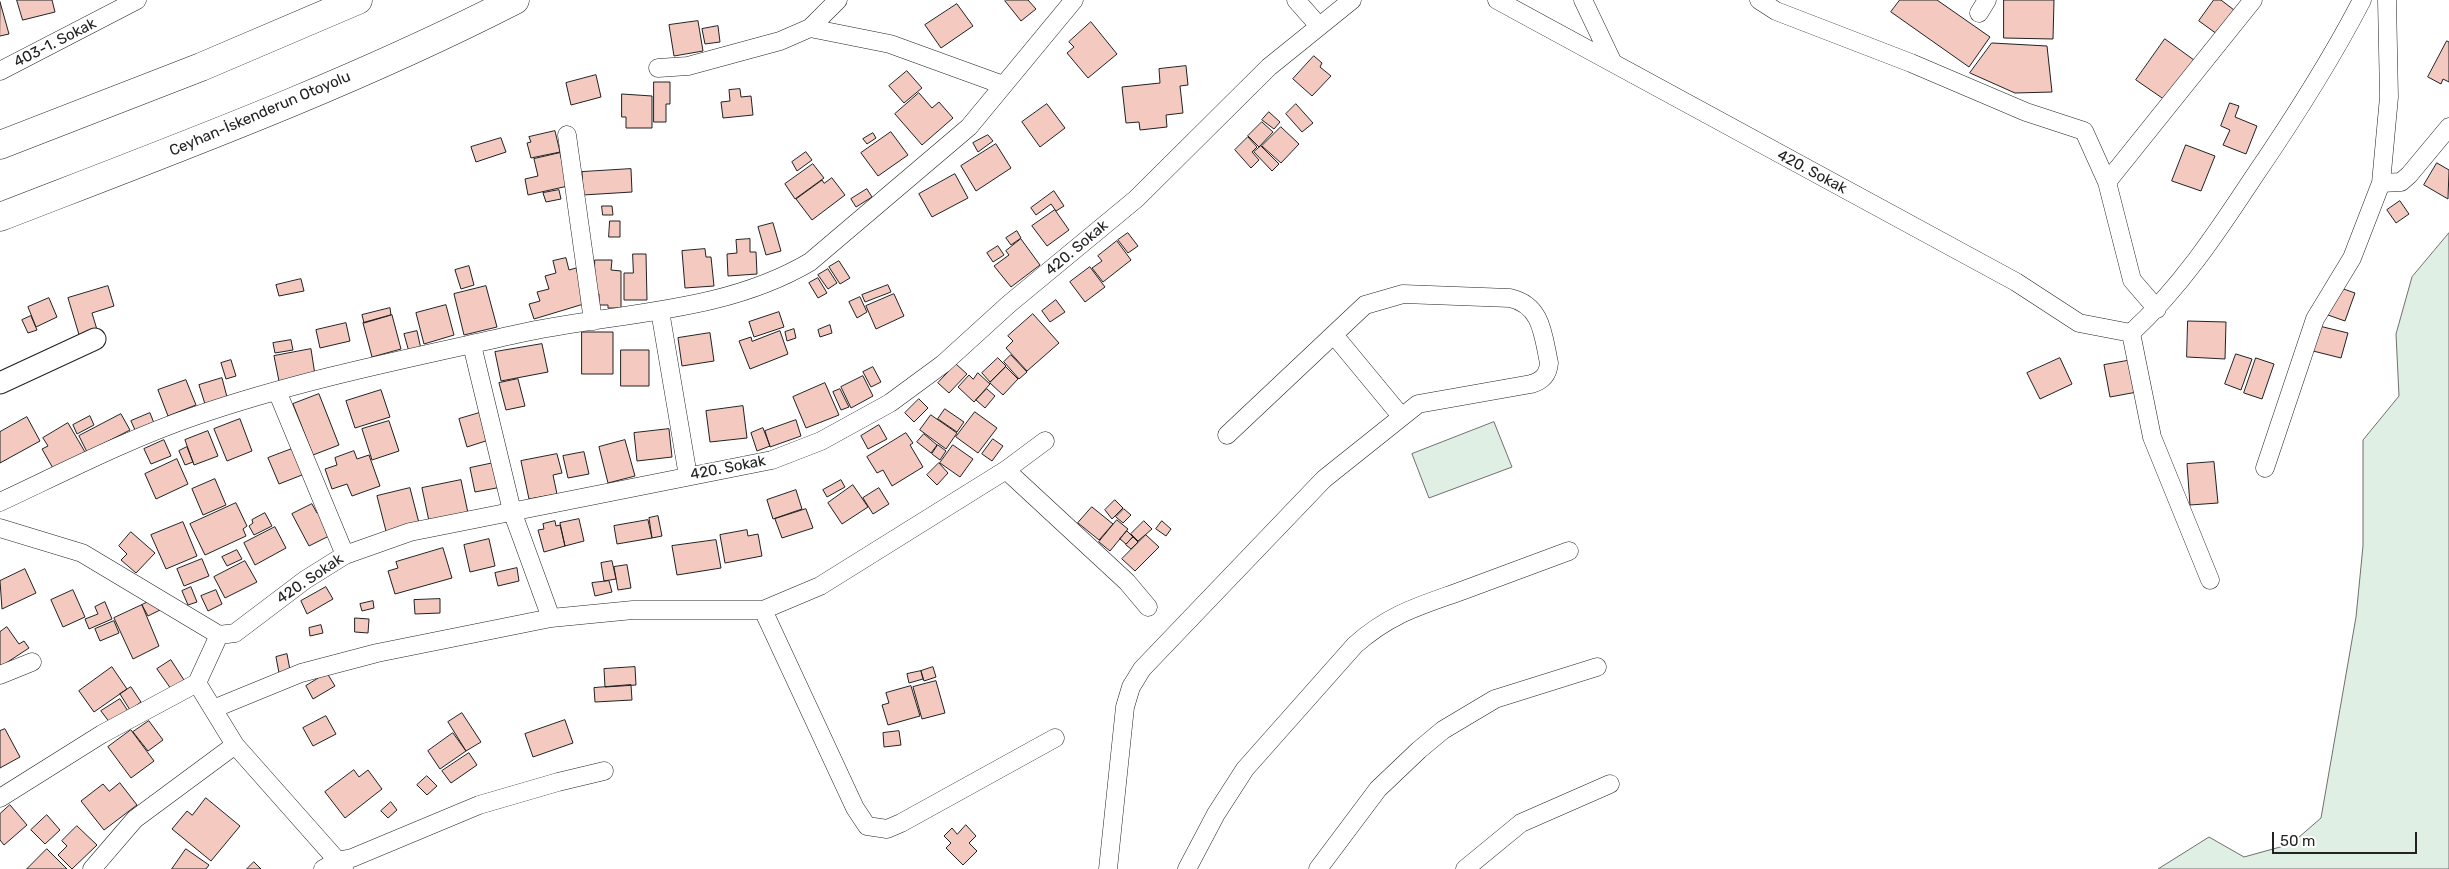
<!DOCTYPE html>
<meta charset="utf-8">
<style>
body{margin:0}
#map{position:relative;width:2449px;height:869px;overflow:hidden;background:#fff;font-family:Rubik,sans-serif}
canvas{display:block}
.scale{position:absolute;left:2272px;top:832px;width:145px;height:22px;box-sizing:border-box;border:2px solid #222;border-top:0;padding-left:6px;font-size:15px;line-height:18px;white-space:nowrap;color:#222;-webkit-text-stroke:4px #fff;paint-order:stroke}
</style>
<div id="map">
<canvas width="2449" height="869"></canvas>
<div class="scale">50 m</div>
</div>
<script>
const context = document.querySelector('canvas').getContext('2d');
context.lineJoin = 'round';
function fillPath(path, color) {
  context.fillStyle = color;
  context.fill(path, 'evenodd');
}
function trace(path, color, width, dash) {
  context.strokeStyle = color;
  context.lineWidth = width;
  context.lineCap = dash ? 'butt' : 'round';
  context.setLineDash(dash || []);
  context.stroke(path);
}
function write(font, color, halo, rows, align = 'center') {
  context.font = font + ' Rubik,sans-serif';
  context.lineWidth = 4;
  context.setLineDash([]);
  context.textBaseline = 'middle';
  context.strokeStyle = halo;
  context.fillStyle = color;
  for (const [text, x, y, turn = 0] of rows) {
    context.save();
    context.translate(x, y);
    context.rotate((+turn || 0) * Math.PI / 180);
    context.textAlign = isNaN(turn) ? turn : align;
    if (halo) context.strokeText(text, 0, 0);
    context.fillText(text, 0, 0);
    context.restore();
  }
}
const green = new Path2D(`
 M2449,233V869H2158L2209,837L2244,857L2291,844L2321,818L2356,617L2363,546V440L2399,396L2396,334L2412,277Z
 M1494,422L1512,467L1429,498L1412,454Z`);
fillPath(green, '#e0efe3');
trace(green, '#6f6f6f', 1);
const building = new Path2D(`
 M17,0H52L55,12L23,20Z
 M1006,0H1028L1036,9L1021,21L1005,1Z
 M1900,0H1937L1990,37L1969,67L1891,12Z
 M2004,0H2054L2053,39L2004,38Z
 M2214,0H2221L2234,10L2217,34L2199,21Z
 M0,2L9,34L0,36Z
 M957,4L973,26L941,48L925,25Z
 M698,21L703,51L674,56L669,25Z
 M1091,22L1117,54L1088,78L1067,53L1074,47L1069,42Z
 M718,26L720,42L705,44L702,29Z
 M2165,39L2194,60L2165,100L2136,80Z
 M2447,41L2449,42V82L2443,79L2441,84L2428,77Z
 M1992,43L2047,46L2052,92L2015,93L1970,73Z
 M1314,56L1322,63L1320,67L1331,76L1312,96L1293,79Z
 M1186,66L1188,85L1180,86L1183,113L1166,115L1167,127L1140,130L1139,122L1126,123L1122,87L1160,83L1159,69Z
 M907,71L922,88L904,103L889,86Z
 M596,75L601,97L571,105L566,83Z
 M654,82H670V104H666V122H654Z
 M740,89L741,97L751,96L753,115L723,118L721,102L730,101L729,90Z
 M919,93L932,108L939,102L953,118L922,145L895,114Z
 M622,94L652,96V128H626V117H622Z
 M2230,103L2239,106L2235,117L2257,126L2246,154L2223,145L2230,130L2221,126Z
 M1047,104L1065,128L1040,147L1022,122Z
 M1296,104L1313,123L1302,132L1286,114Z
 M1269,112L1280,122L1274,129L1262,120Z
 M1262,122L1273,132L1259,147L1248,136Z
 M1281,127L1299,144L1281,163L1262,146Z
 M555,131L560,152L531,158L527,143L531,142L529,137Z
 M891,132L908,155L878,176L861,153Z
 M873,133L876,138L867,144L863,139Z
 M988,135L993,141L978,152L973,143Z
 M1248,137L1257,147L1252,152L1259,160L1251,168L1235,150Z
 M501,138L506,152L476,162L471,147Z
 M996,144L1011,168L976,191L961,166Z
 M2186,145L2215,156L2201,191L2172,181Z
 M1261,146L1279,164L1272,171L1254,152Z
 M806,152L812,160L797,171L792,162Z
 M560,153L568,186L528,195L525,179L538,176L534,159Z
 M2437,163L2449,170L2448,199L2424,185Z
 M813,164L824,178L795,199L785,184Z
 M631,169L632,192L583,195L582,172Z
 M955,174L968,198L932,217L919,194Z
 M832,178L845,195L812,220L796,199L822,180L824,183Z
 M867,189L872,197L856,207L851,199Z
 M559,190L561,199L546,202L543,193Z
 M1054,191L1064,206L1056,211L1051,204L1036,215L1031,208Z
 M2400,201L2409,214L2396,223L2387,210Z
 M602,206H612L613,215H603Z
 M1055,210L1069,230L1047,246L1032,226Z
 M610,221H620V237H609Z
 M773,223L781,251L766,255L758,227Z
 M1017,231L1021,238L1011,245L1006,238Z
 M1128,233L1138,246L1128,253L1118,240Z
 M750,239V252H756L757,274L728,276L727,254L737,253L736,240Z
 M1021,239L1040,265L1011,287L994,266L1009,255L1006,251Z
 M1117,241L1131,260L1103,282L1092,268L1102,261L1098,256Z
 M998,246L1004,255L993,262L987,253Z
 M705,249L706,257H711L714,286L685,288L682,251Z
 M633,254H646L647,300H624V273H633Z
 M566,258L569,270L576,268L587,303L534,319L529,304L540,301L537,292L549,289L545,276L556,273L553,261Z
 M595,260H612L611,270L621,271V308H608V305H599V294H595Z
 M839,261L850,278L840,284L829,267Z
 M469,266L474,285L461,289L455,270Z
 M1090,267L1105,287L1085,302L1070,282Z
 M828,269L837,283L828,289L818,275Z
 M818,278L827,293L818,298L809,283Z
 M301,279L304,291L279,296L276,285Z
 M888,285L891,292L865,302L862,295Z
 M108,286L114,306L92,313L98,333L80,338L68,298Z
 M486,286L497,327L464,335L454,294Z
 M2338,287L2355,293L2345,321L2328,315Z
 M894,294L904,316L876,329L866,306Z
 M860,297L867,312L857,318L849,302Z
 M49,298L57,317L36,327L28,307Z
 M1056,300L1065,312L1050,322L1042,311Z
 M446,305L454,335L424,344L416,313Z
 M390,308L391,315L364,323L362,315Z
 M779,312L784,327L754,337L749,322Z
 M1033,314L1059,343L1027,371L1006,348L1013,341L1008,336Z
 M392,315L401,349L372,357L363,323Z
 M31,316L37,330L28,333L22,320Z
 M2188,321L2226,322L2225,359L2187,357Z
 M346,323L350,341L320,348L316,330Z
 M830,325L832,333L820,337L818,330Z
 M2315,325L2348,333L2341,358L2309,350Z
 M794,329L796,338L787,341L785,332Z
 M417,331L421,349L409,352L404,334Z
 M780,331L788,354L750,369L739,341L751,337L752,341Z
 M582,332H613V374H582Z
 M710,333L714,361L682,366L678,338Z
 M291,340L293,350L275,353L273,343Z
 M542,344L548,372L501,381L495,352Z
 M311,349L315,375L279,381L274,356Z
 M621,350H649V386H621Z
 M2236,354L2252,359L2241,390L2225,384Z
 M1011,355L1027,372L1019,379L1004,362Z
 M998,358L1006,366L990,382L982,373Z
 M2060,358L2072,384L2040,399L2027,373Z
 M2256,358L2274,364L2262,399L2244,393Z
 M231,360L236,376L226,379L221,363Z
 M2132,360L2137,392L2110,397L2104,365Z
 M956,364L967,374L949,393L938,383Z
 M873,367L881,382L871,387L863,372Z
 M1006,367L1018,379L1003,395L990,383Z
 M978,373L990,384L974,402L958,387L969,375L973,379Z
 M863,376L873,396L851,408L841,387Z
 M222,378L227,397L205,404L199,385Z
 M518,379L525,406L506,410L499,383Z
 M186,380L196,405L168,416L158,390Z
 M825,383L839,415L806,428L793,397Z
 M840,389L849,407L841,410L833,392Z
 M987,389L995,396L985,408L976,400Z
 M381,390L390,417L355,428L346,401Z
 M319,394L339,445L313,455L293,404Z
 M919,399L928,408L914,422L905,413Z
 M743,406L747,438L710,442L706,411Z
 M945,409L964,422L957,432L938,419Z
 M486,411L495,438L467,447L459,419Z
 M975,412L997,428L978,453L956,437Z
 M150,413L154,423L135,430L131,421Z
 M121,414L130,430L87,452L79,436Z
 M931,415L957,433L946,449L920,430Z
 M90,416L94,425L77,434L73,425Z
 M27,417L40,441L0,463V432Z
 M240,419L252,451L227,461L214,429Z
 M796,420L801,436L770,447L765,431Z
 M389,421L399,451L372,460L362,429Z
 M68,423L85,452L54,470L42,449L48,446L43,438Z
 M879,425L887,439L868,449L861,436Z
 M763,428L770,446L757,451L751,433Z
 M669,429L672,457L637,461L634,433Z
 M208,431L218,456L194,465L185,440Z
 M906,433L913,443L910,445L923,467L892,486L883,470L877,473L867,457Z
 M924,434L937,445L931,453L917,442Z
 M993,439L1003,446L992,461L982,454Z
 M164,440L171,456L151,464L144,449Z
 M625,440L635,476L608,483L599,447Z
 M938,445L946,451L940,460L932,454Z
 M953,445L973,459L960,477L940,463Z
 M187,447L193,462L185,465L179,451Z
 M297,447L307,473L279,484L268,458Z
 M354,451L357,459L369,455L380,486L352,496L347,484L332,489L325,469L337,465L335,458Z
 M584,452L589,474L568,478L563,456Z
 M557,454L562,473L553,475L557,494L529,499L521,461Z
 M177,459L188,484L156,499L145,474Z
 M503,461L507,486L475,492L470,468Z
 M2214,462L2218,503L2190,505L2187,464Z
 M939,463L948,473L937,485L927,475Z
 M215,479L226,505L203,515L192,489Z
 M461,480L468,513L429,521L422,488Z
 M841,480L845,487L827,497L823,490Z
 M853,485L868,507L842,524L828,503Z
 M410,488L420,527L387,535L377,496Z
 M879,488L889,504L873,514L863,498Z
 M796,490L802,509L773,519L767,500Z
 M1115,500L1123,508L1112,519L1105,510Z
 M236,503L247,526L243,529L246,536L205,555L190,524Z
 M312,504L317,513L327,508L339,531L309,546L292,514Z
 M1092,507L1113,524L1099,540L1078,523Z
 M806,509L813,528L782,538L775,519Z
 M1124,509L1131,515L1123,523L1116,517Z
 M265,513L272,526L254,535L249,526L253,523L252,520Z
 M658,516L662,536L652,538L649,518Z
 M579,519L584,541L565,546L560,523Z
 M648,520L652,538L617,544L614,526Z
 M1117,520L1128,529L1110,551L1099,542Z
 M555,521L556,526L560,525L565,546L544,552L538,530L544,529L543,524Z
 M1144,521L1152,529L1138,541L1131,534Z
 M1162,521L1171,529L1166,536L1156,529Z
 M183,522L197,556L166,569L151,535Z
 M275,527L286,548L255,565L244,543Z
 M747,530L748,536L758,534L762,556L725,563L720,535Z
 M1127,531L1133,537L1126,544L1120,539Z
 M131,532L155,553L136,573L121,560L127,554L119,546Z
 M1146,535L1159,547L1135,571L1122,559Z
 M1133,537L1138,542L1131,549L1126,545Z
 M489,539L495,566L470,572L464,545Z
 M716,540L721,568L677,575L672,546Z
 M443,548L452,578L395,594L388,571L398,568L396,562Z
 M237,550L242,559L227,566L222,557Z
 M202,559L209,576L184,586L177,569Z
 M245,561L257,582L225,598L214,577Z
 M612,561L616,579L604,581L601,563Z
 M627,565L631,588L618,590L614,567Z
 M517,568L519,581L498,586L495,573Z
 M25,569L36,593L2,609L0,581Z
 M609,581L612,592L595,596L592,583Z
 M191,587L197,602L188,605L182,591Z
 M326,587L333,599L307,614L301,601Z
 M73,590L85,617L63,627L51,600Z
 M216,590L222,604L208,611L201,596Z
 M154,599L160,610L148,616L142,605Z
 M440,599V613L415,614L414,600Z
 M373,601L374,608L362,611L360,604Z
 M105,602L112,619L89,629L85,619L98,614L95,607Z
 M142,605L159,646L133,659L114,618Z
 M355,618L369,619L368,633L355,632Z
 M114,621L119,633L100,641L95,629Z
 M321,625L323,633L310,636L309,628Z
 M7,627L19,644L24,641L29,648L0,667V632Z
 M287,654L290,670L279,673L276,657Z
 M171,660L184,680L171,689L157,669Z
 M112,667L127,689L94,712L79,691Z
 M635,667L636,685L605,687L604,669Z
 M933,667L936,677L924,681L921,671Z
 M921,671L923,679L909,683L907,674Z
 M327,673L335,686L313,699L306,686Z
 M936,681L945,713L922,719L913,687Z
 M631,685L632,700L595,702L594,688Z
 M911,686L920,716L888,725L882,705L889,703L886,693Z
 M131,687L141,702L130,710L120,694Z
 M120,699L128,711L110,723L101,711Z
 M462,713L481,742L466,751L448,722Z
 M326,716L336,734L313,746L303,728Z
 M565,720L573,743L533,757L525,734Z
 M149,721L163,740L148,751L133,732Z
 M5,729L20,757L0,768V731Z
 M131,730L154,761L131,778L108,747Z
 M899,731L901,745L884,747L883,733Z
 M453,733L466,751L440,769L428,751Z
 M469,753L477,765L451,783L442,771Z
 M354,770L359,777L368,770L382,789L345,818L325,792Z
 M427,776L437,786L427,795L417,785Z
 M120,783L137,805L104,830L81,801L103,784L109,791Z
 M206,798L240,826L211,861L172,829L187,811L192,815Z
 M391,802L397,810L388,818L381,811Z
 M10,805L27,825L4,845L0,840V814Z
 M47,815L60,830L45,844L31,830Z
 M966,825L976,836L969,843L977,851L963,865L946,848L951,843L944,836L952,828L957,834Z
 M77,826L97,845L72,869L58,855L67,846L62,841Z
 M47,849L67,869H27Z
 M186,849L209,865L206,869H172Z
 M254,862L261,869H247Z`);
fillPath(building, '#f3c9c0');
trace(building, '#222', 1);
const minor = new Path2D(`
 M1296,0L1319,26
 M1497,0L2016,282L2079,323L2131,333
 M1583,0L1613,63
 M1759,0L1776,11L1911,63L2026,112L2084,131L2107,182L2132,280L2157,309
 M2387,0L2389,97L2381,183L2401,182L2409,175L2449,127
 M1979,13L1987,0
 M810,28L838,0
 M658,68L688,66L780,41L810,28L890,44L1003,85
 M0,71L137,0
 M567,135L593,321
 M2107,182L2253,0
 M660,311L688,476
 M2131,333C2180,288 2216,234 2253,178C2292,121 2330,62 2362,0
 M2131,333L2152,437L2210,580
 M1334,335L1401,416
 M472,345L512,511L551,618
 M277,391L345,555
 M2265,468L2315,319L2352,258L2381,183
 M1006,470L1127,582L1148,607
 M0,502C64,472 128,439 195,416C299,380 410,358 517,334C615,312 722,314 810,262L969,127L1074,0
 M0,528L82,553L219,635L235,633L305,580L345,555L410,532L772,460L821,441L890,403L943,364L1009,304L1136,199L1269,67L1352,0
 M763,610L855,808L867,826L887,829L901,823L1055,738
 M0,675L32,662
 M197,683L235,745L344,868
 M213,709L301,673L377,653L551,618L633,610H763L820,586L1006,470L1045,441
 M0,798L102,734L197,683L219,635
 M92,869L135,819L235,745
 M323,869L337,861L352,858L479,805L558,782L604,771
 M1108,869L1125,707L1131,687L1142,669L1324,479L1418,404L1531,384C1542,381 1548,375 1549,363C1543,335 1542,305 1510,298L1403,294L1365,305L1227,435
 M1187,869L1216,814L1245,769L1355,645C1391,613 1420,606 1464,590C1499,577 1534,564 1569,551
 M1318,869L1378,789L1419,750L1443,730L1495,699L1597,667
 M1465,869L1521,823L1610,784`);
const tertiary = new Path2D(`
 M0,383L95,339`);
const motorway = new Path2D(`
 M0,145L201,67L358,0
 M0,217C173,150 349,85 515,0`);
trace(minor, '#222', 19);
trace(tertiary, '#222', 23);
trace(motorway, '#222', 29);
trace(minor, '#fff', 18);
trace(tertiary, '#fff', 21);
trace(motorway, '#fff', 28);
write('15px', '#222', '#fff', [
 ["403-1. Sokak",55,43,-27],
 ["Ceyhan-İskenderun Otoyolu",260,114,-23],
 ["420. Sokak",1812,172,28],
 ["420. Sokak",1077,248,-40],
 ["420. Sokak",728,468,-11],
 ["420. Sokak",310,579,-34]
]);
</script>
